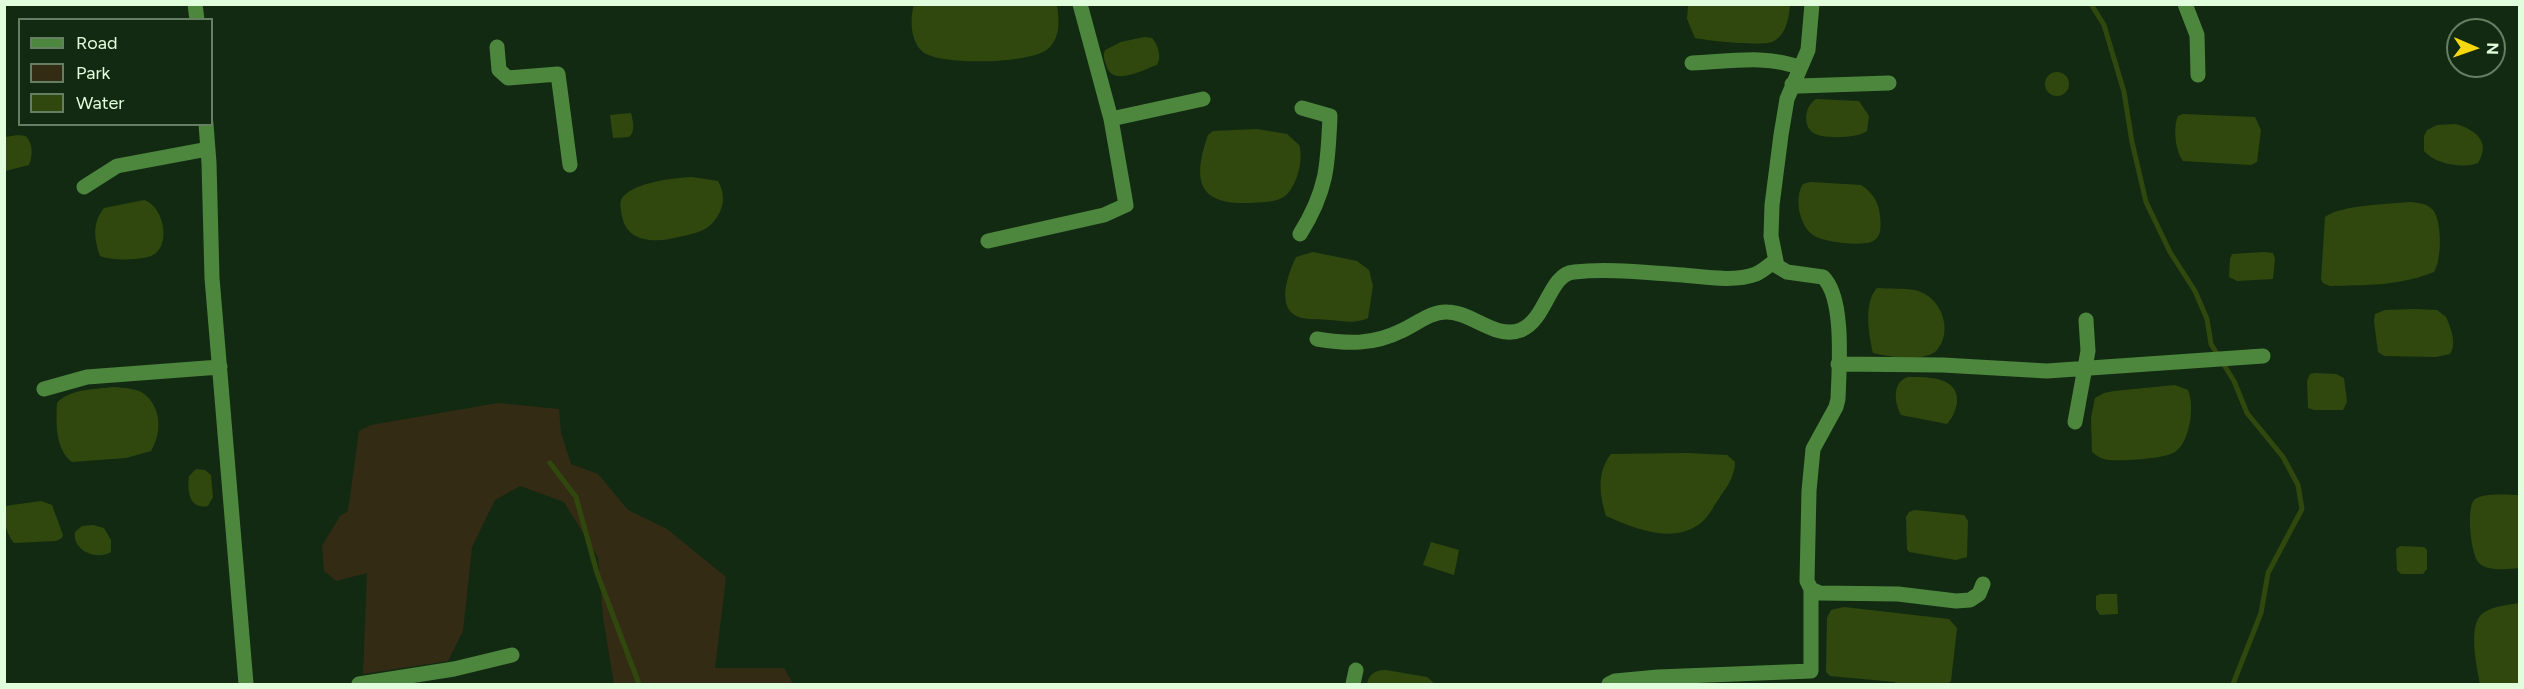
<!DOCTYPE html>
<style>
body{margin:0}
#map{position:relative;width:2524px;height:689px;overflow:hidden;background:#132a12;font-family:Figtree,sans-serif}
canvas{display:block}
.frame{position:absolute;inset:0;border:6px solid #e0fedc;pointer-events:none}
.legend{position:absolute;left:18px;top:18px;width:195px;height:108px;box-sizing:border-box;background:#132a12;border:2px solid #657f63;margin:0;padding:8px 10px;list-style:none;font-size:18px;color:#e0fedc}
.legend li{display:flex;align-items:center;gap:12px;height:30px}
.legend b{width:30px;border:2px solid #657f63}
.north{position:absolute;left:2446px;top:18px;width:60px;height:60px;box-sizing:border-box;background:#132a12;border:2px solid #657f63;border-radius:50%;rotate:92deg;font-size:16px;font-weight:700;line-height:24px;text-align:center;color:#e0fedc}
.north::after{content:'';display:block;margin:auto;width:21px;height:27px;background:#f7d70e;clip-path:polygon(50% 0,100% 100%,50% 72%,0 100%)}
</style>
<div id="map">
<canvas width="2524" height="689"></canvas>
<div class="frame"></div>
<ul class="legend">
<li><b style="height:8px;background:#4d873e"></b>Road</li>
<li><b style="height:16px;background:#342b15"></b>Park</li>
<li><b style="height:16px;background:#30480d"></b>Water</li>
</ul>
<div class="north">N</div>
</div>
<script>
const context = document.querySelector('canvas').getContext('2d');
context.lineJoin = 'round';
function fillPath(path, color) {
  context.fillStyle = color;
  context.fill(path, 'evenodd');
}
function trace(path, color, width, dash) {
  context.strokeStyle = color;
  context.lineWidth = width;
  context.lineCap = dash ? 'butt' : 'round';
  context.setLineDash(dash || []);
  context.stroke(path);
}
fillPath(new Path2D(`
 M498,403L559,409L561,433L571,464L598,474L628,510L667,529L726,577L715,668H784L793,684H614L603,617L598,557L564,502L520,486L495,500L472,547L463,631L448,661L363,674L367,573L336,581L324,571L322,546L340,516L348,511L359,431L371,425Z`), '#342b15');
fillPath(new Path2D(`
 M914,4L1057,5C1059,20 1061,36 1049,48C1034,64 940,66 923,52C910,41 910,19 914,4Z
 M1688,5V4L1790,5C1789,18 1786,36 1772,42C1760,46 1709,41 1695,38L1687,19Z
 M1144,37L1152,38C1158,45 1162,57 1157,65C1142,70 1111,88 1106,64C1104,59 1103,56 1105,50L1121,42Z
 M2045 84a12 12 0 1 1 24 0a12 12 0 1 1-24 0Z
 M1816,99L1859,101L1869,116L1867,131C1859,138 1821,140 1812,132C1802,123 1806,105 1816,99Z
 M631,113C633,122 636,131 629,137L613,138L610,115Z
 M2183,114L2255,117L2261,130L2257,162L2251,165L2183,161C2175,150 2173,128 2178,116Z
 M2456,124C2476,130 2491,142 2478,163C2463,169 2435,164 2424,151V136L2427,130L2437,125Z
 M1257,129L1287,134L1299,145C1304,158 1297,187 1285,196C1276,203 1260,202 1249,203C1196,205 1193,178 1208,135L1213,131Z
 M18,135L26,136C33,144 33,155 29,165L5,171V137Z
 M692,177L718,181C726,195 724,208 715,220C707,231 696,233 683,236C661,242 628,246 622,216C621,211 619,202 622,198C634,182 674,178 692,177Z
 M1811,182L1861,185C1872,192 1879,202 1880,216C1881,224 1882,237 1873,241C1863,247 1822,242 1813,235C1799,225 1794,197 1803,184Z
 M144,200C162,205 171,240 156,253C148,261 111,261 100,256C94,238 92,223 104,208Z
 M2410,202C2418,203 2427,203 2433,210C2442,221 2442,260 2434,272C2399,286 2366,285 2330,286L2323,283L2321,279L2325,217C2340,205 2390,204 2410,202Z
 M1313,252L1357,261L1369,270L1373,286L1368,318C1356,324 1343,321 1330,320C1321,319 1311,320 1302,318C1274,311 1288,274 1296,257Z
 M2264,252L2273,253L2275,259L2273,279L2237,281L2229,277L2230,259L2232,254Z
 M1877,288C1890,289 1903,288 1915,290C1941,296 1954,330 1937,350C1928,362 1886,357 1873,353C1869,336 1863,303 1877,288Z
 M2414,309L2437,310L2446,317C2451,328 2457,344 2450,354L2436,357L2384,356L2378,352L2374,321L2375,314L2385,310Z
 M2315,373L2336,374L2344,378L2347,402L2343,410H2314L2308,408L2307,381L2310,374Z
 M1908,377C1926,377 1959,376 1957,402C1956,410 1953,417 1947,424L1901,415C1894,402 1892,382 1908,377Z
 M2175,385L2188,390C2195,406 2190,442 2175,452C2165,459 2122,461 2109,460C2103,460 2097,456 2092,452L2091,418L2095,398L2104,393L2114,391Z
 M114,387C124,388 134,388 143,393C162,407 162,433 151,451L126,458L72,462C55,449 56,423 57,403C68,389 97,389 114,387Z
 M1687,453L1727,455L1735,462C1735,477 1726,488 1718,500C1713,507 1709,516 1702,522C1674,545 1636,529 1606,516C1600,495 1596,473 1611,454Z
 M196,469L205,470L211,475L213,497L208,506C189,510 187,490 189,476Z
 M2519,495V568C2508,569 2488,572 2479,563C2471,556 2466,508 2474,500C2483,492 2508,495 2519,495Z
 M41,501L52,505L63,535L62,538L56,541L14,543C5,532 4,520 5,506Z
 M1915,510L1964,515L1968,521L1967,557L1956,560L1909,552L1907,549L1906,517L1909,512Z
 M82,526L93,525L104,528L111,540V552C96,561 72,550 75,532Z
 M1431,542L1459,550L1454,575L1423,565Z
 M2400,546L2424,547L2427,550V569L2423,574H2401L2397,570L2396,549Z
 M2100,594H2117L2118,614L2100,615L2096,609V596Z
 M2519,603V684H2480C2477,667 2467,625 2483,613C2493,606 2508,605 2519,603Z
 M1844,607L1949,619L1957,628L1951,681L1948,684H1896L1895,682L1830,676L1826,672L1827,618L1831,610Z
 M1386,670L1427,677L1435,684H1367C1369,674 1375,670 1386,670Z`), '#30480d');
trace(new Path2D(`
 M2091,4L2104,25L2124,92L2132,142L2146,202L2170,252L2195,291L2207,319L2211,344L2234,381L2247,413L2283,457L2298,485L2302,509L2268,573L2261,613L2233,684
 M550,463L576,497L597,573L639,684`), '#30480d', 5);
trace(new Path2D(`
 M195,4L197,20
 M1812,4L1808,50L1787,99L1781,135L1772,205L1771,236L1777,266L1787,272L1823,277C1845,298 1839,369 1838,399L1836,407L1813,449L1809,491L1807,581L1811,589L1820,593L1898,594L1956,601L1970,600L1979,594L1983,584
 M2185,4L2197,35L2198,75
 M497,47L499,70L508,78L558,74L570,165
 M1692,63C1725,62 1769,54 1800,68
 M1792,84L1799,86L1889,83
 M1111,119L1203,99
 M206,124L209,163L212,278L246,684
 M84,187L117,166L208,149
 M1300,234C1327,191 1328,165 1330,116L1302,108
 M988,241L1104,215L1126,205L1111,119L1080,4
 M1317,339C1347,344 1373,345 1401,331C1415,325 1431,311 1447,312C1472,312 1495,340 1521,330C1547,319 1549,274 1574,272C1610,268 1648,273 1683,275C1705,277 1735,282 1756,274C1763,271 1769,265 1775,261
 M1838,364L1943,365L2047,371L2263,356
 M44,389L87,377L220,367
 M2075,422L2088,351L2086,320
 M359,684L454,669L512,655
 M1353,684L1356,670
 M1609,684L1615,681L1658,677L1811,671V589`), '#4d873e', 15);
</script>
